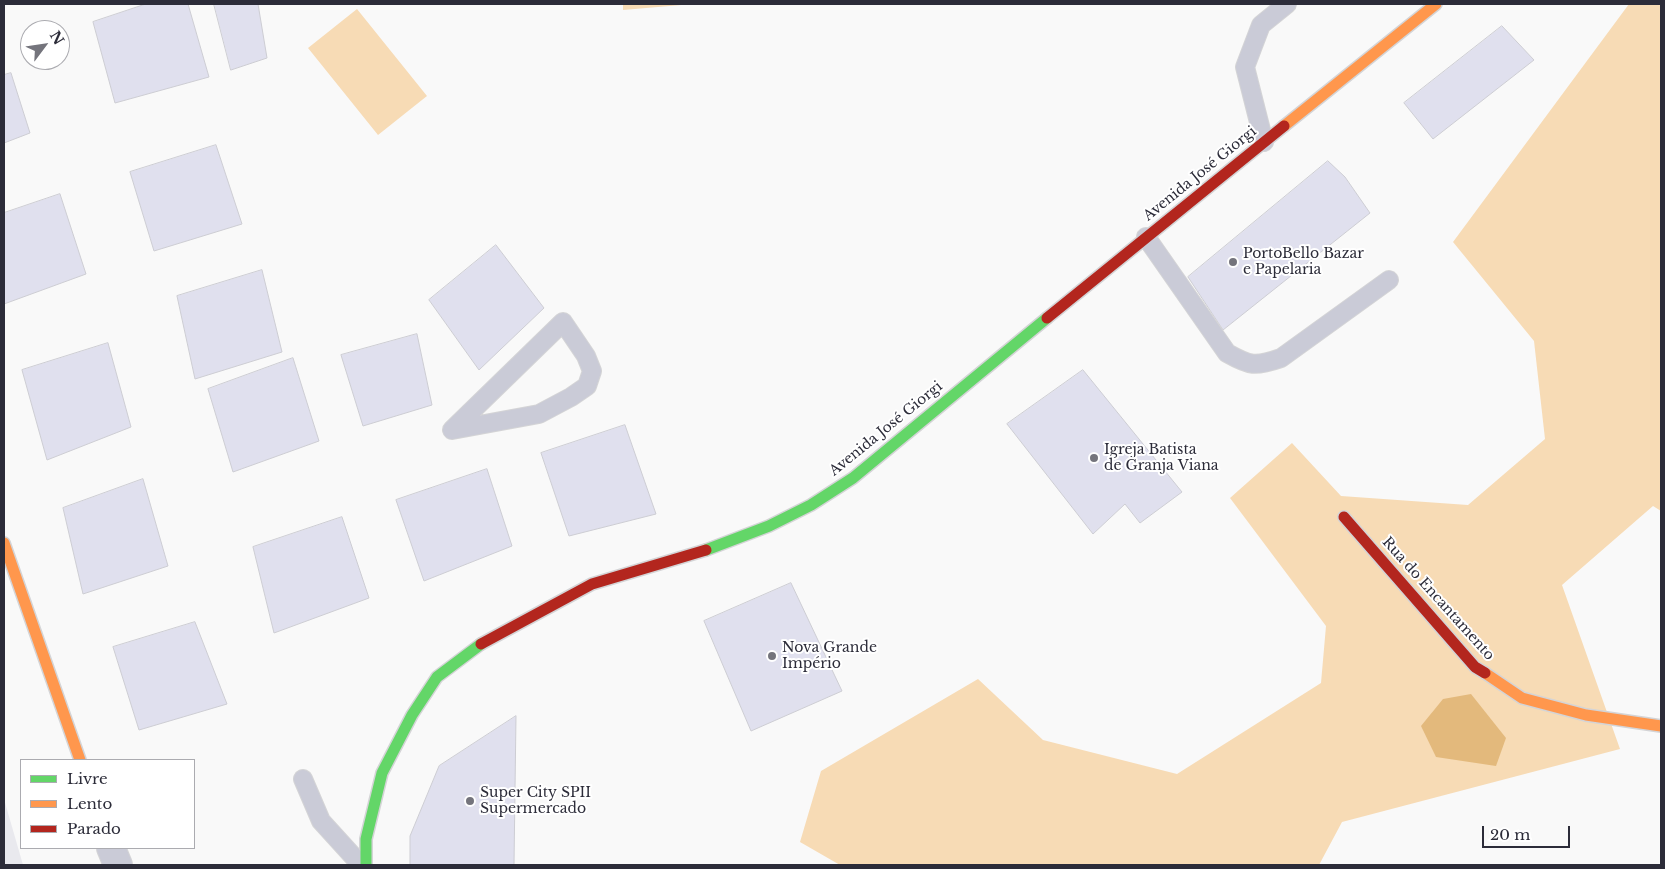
<!DOCTYPE html>
<meta charset="utf-8">
<style>
body{margin:0}
#map{position:relative;width:1665px;height:869px;overflow:hidden;background:#f9f9f9;font-family:"Libre Baskerville",serif}
canvas{display:block}
.frame{position:absolute;inset:0;border:5px solid #2c2c39;pointer-events:none}
.legend{position:absolute;left:20px;top:759px;width:175px;height:90px;box-sizing:border-box;background:#fff;border:1px solid #ababb0;margin:0;padding:6px 9px;list-style:none;font-size:15px;color:#2c2c39}
.legend li{display:flex;align-items:center;gap:10px;height:25px}
.legend b{width:25px;border:1px solid #ababb0}
.north{position:absolute;left:20px;top:20px;width:50px;height:50px;box-sizing:border-box;background:#fff;border:1px solid #ababb0;border-radius:50%;rotate:59deg;font-size:14px;font-weight:700;line-height:20px;text-align:center;color:#2c2c39}
.north::after{content:'';display:block;margin:auto;width:18px;height:22px;background:#74747c;clip-path:polygon(50% 0,100% 100%,50% 72%,0 100%)}
.scale{position:absolute;left:1482px;top:826px;width:88px;height:22px;box-sizing:border-box;border:2px solid #2c2c39;border-top:0;padding-left:6px;font-size:15px;line-height:18px;white-space:nowrap;color:#2c2c39;-webkit-text-stroke:4px #fff;paint-order:stroke}
</style>
<div id="map">
<canvas width="1665" height="869"></canvas>
<div class="frame"></div>
<ul class="legend">
<li><b style="height:6px;background:#63d668"></b>Livre</li>
<li><b style="height:6px;background:#ff974d"></b>Lento</li>
<li><b style="height:6px;background:#b3261e"></b>Parado</li>
</ul>
<div class="north">N</div>
<div class="scale">20 m</div>
</div>
<script>
const context = document.querySelector('canvas').getContext('2d');
context.lineJoin = 'round';
function fillPath(path, color) {
  context.fillStyle = color;
  context.fill(path, 'evenodd');
}
function trace(path, color, width, dash) {
  context.strokeStyle = color;
  context.lineWidth = width;
  context.lineCap = dash ? 'butt' : 'round';
  context.setLineDash(dash || []);
  context.stroke(path);
}
function write(font, color, halo, rows, align = 'center') {
  context.font = font + ' "Libre Baskerville",serif';
  context.lineWidth = 4;
  context.setLineDash([]);
  context.textBaseline = 'middle';
  context.strokeStyle = halo;
  context.fillStyle = color;
  for (const [text, x, y, turn = 0] of rows) {
    context.save();
    context.translate(x, y);
    context.rotate((+turn || 0) * Math.PI / 180);
    context.textAlign = isNaN(turn) ? turn : align;
    if (halo) context.strokeText(text, 0, 0);
    context.fillText(text, 0, 0);
    context.restore();
  }
}
fillPath(new Path2D(`
 M4,799L23,865H4Z`), '#e9e9ee');
fillPath(new Path2D(`
 M623,4H693L623,10Z
 M1629,4H1661V511L1653,506L1562,585L1620,749L1342,822L1319,865H840L800,842L821,771L978,679L1043,740L1177,774L1321,683L1326,626L1230,498L1292,443L1341,496L1468,505L1545,439L1534,341L1453,242Z
 M357,9L427,96L378,135L308,48Z`), '#f7dbb5');
fillPath(new Path2D(`
 M1471,694L1506,738L1496,766L1436,757L1421,726L1443,699Z`), '#e3b97c');
const building = new Path2D(`
 M146,4H188L209,77L115,103L93,22Z
 M214,4H258L267,58L231,70Z
 M1502,26L1534,60L1433,139L1404,103Z
 M11,73L30,133L4,143V75Z
 M216,145L242,224L154,251L130,172Z
 M1328,161L1345,177L1370,213L1223,330L1188,277Z
 M60,194L86,274L4,304V213Z
 M496,245L544,308L479,370L429,300Z
 M262,270L282,352L195,379L177,296Z
 M417,334L432,405L363,426L341,355Z
 M108,343L131,427L47,460L22,370Z
 M293,358L319,441L233,472L208,389Z
 M1083,370L1182,492L1140,523L1125,504L1093,534L1007,424Z
 M625,425L656,514L569,536L541,453Z
 M487,469L512,546L424,581L396,500Z
 M143,479L168,566L83,594L63,508Z
 M342,517L369,598L274,633L253,547Z
 M791,583L842,691L751,731L704,621Z
 M195,622L227,704L139,730L113,647Z
 M516,716L514,865H410V836L439,766Z`);
fillPath(building, '#e0e0ee');
trace(building, '#cdcdd3', 1);
const lane = new Path2D(`
 M1264,142L1245,67L1261,25L1287,4
 M1146,237L1227,353C1250,366 1255,367 1281,358L1389,280
 M563,322L586,356L592,371L587,386L571,397L539,414L452,430Z
 M303,779L321,821L361,865`);
const street = new Path2D(`
 M111,848L118,865`);
const fast = new Path2D(`
 M706,550L769,526L811,505L853,478L1047,318
 M366,865V839L382,773L412,715L437,677L481,644`);
const slow = new Path2D(`
 M1284,126L1436,4
 M4,543L80,760
 M1485,673L1522,698L1586,715L1661,726`);
const jam = new Path2D(`
 M1047,318L1284,126
 M1344,517L1475,667L1485,673
 M481,644L592,584L706,550`);
trace(lane, '#d4d4d6', 20);
trace(street, '#d4d4d6', 30);
trace(fast, '#d4d4d6', 14);
trace(slow, '#d4d4d6', 14);
trace(jam, '#d4d4d6', 14);
trace(lane, '#cacbd7', 18);
trace(street, '#cacbd7', 28);
trace(fast, '#63d668', 11);
trace(slow, '#ff974d', 11);
trace(jam, '#b3261e', 11);
for (const [x, y, r, color] of [
 [1233,262,5,"#74747c"],
 [1094,458,5,"#74747c"],
 [772,656,5,"#74747c"],
 [470,801,5,"#74747c"]
]) {
  const dot = new Path2D();
  dot.arc(x, y, r, 0, 2 * Math.PI);
  context.fillStyle = color;
  context.fill(dot);
  trace(dot, '#fff', 2);
}
write('14px', '#2c2c39', '#fff', [
 ["Avenida José Giorgi",1200,174,-39],
 ["Avenida José Giorgi",886,429,-39],
 ["Rua do Encantamento",1438,599,48]
]);
write('14px', '#2c2c39', '#fff', [
 ["PortoBello Bazar",1243,254],
 ["e Papelaria",1243,270],
 ["Igreja Batista",1104,450],
 ["de Granja Viana",1104,466],
 ["Nova Grande",782,648],
 ["Império",782,664],
 ["Super City SPII",480,793],
 ["Supermercado",480,809]
], 'left');
</script>
